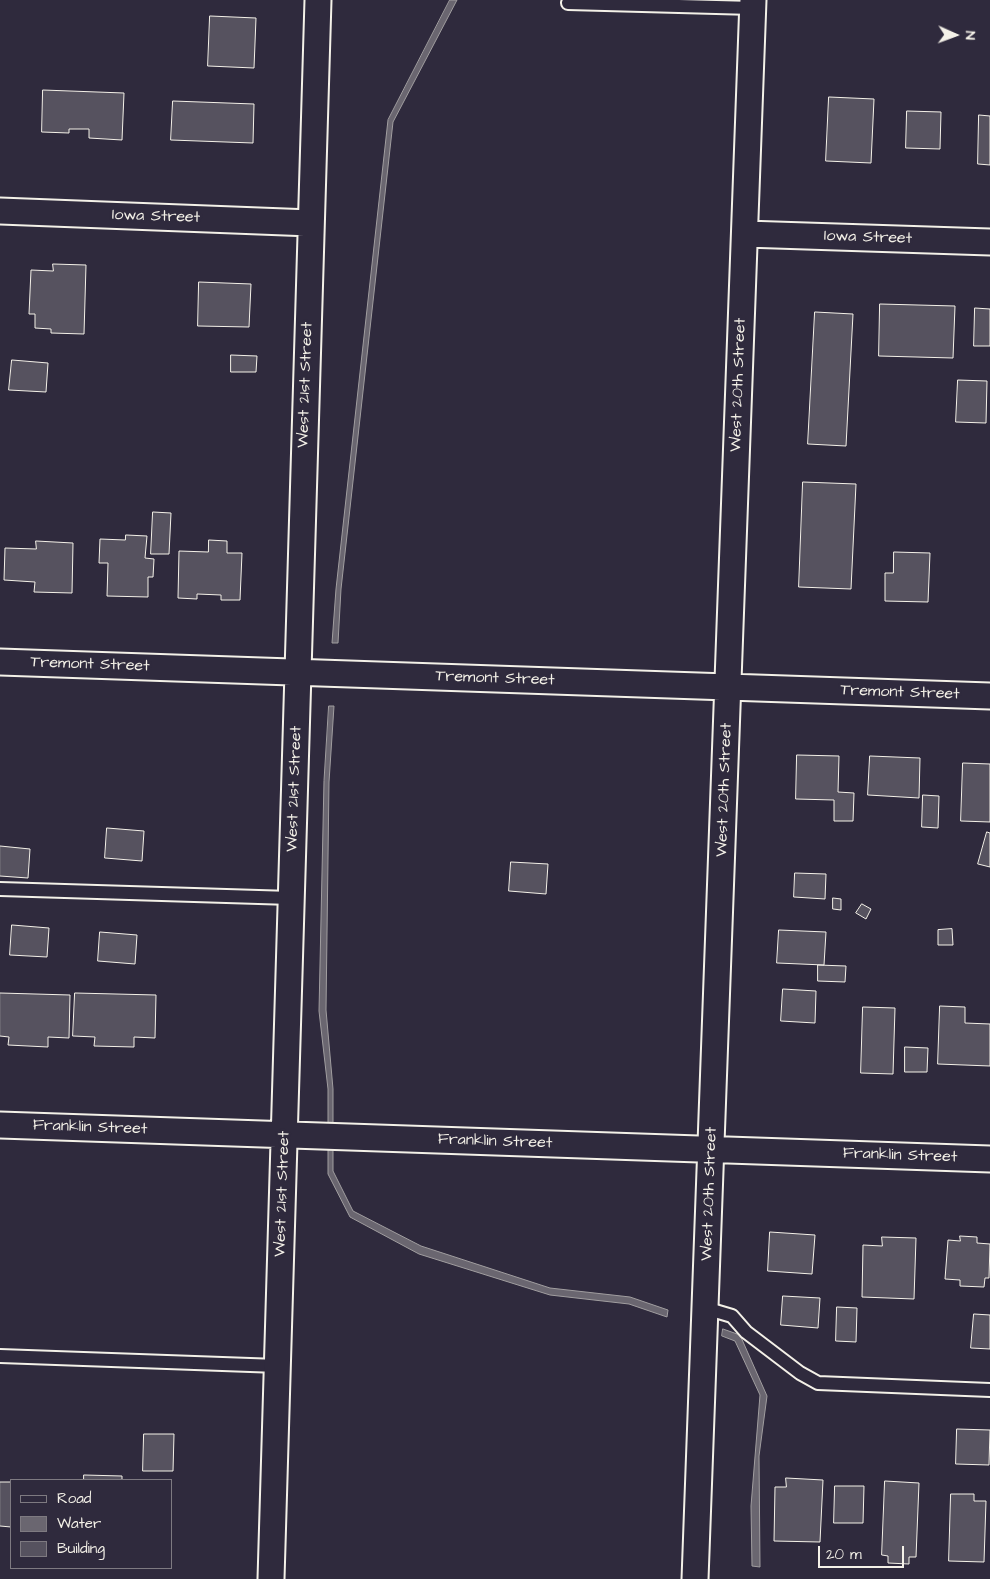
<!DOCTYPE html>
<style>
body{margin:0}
#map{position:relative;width:990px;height:1579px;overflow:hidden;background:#2f2a3d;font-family:"Architects Daughter",sans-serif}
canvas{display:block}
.legend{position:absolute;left:10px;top:1479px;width:162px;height:90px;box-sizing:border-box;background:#2f2a3d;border:1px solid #7e7a81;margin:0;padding:6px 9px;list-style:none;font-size:15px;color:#f4f1e8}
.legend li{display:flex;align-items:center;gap:10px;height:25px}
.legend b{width:25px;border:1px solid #7e7a81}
.north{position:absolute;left:930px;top:10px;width:50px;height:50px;-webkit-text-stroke:4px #2f2a3d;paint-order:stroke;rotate:92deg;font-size:14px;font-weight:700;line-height:20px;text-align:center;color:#f4f1e8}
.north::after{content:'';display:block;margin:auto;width:18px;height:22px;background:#f4f1e8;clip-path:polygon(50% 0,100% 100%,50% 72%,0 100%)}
.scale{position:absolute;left:818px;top:1546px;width:86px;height:22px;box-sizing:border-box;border:2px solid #f4f1e8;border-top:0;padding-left:6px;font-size:15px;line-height:18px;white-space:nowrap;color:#f4f1e8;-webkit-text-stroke:4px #2f2a3d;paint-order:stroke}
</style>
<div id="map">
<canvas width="990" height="1579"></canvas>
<ul class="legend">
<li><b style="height:6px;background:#2f2a3d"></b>Road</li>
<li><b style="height:14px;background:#6a6670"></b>Water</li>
<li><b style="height:14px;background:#56525f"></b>Building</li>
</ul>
<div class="north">N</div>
<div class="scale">20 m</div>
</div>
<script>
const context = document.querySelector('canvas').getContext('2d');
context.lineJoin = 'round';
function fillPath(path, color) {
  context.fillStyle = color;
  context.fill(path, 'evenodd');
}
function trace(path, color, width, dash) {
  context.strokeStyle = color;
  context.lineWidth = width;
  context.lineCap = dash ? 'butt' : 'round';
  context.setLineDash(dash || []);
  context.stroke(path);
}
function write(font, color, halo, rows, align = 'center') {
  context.font = font + ' "Architects Daughter",sans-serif';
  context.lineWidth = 5;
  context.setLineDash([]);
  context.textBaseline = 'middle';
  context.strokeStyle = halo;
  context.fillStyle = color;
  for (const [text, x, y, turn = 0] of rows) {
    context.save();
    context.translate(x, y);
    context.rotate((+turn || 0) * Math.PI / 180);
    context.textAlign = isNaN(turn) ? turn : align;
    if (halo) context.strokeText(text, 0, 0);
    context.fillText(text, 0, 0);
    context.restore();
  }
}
const water = new Path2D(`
 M450,0H457L393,122L341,589L338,643H332L336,589L388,120Z
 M329,706H334L329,782L326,1010L333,1089V1171L353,1211L421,1246L550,1288L630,1297L668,1310L667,1317L629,1304L550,1295L419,1254L350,1217L328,1174V1089L319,1011L324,781Z
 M723,1329L740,1335L767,1396L759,1456L760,1567L752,1566L751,1506L760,1395L735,1341L722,1336Z`);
fillPath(water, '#6a6670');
trace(water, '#a19ea0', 1);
const building = new Path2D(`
 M210,16L256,18L254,68L208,66Z
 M43,90L124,93L122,140L89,138V129H69V133L42,132Z
 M829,97L874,99L871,163L826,161Z
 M173,101L254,104L253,143L171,140Z
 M907,111L941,112L940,149L906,148Z
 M979,115L990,116V165L978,164Z
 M53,264L86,265L84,334L51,333V329L35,328V314H29L31,270L53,271Z
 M199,282L251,284L249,327L198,326Z
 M880,304L955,306L953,358L879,356Z
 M975,308L990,309V346H974Z
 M815,312L853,314L846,446L808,444Z
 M231,355L257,356L256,372H231Z
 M12,360L48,363L46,392L9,390Z
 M958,380L987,381L986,423L956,422Z
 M803,482L856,484L851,589L799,587Z
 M153,512L171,513L169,554H151Z
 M126,535L147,536L145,558L154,559L153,577H148V597L107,596L108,563H99L100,539L125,540Z
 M209,540L227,541V553H242L240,600H221V595L197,594V599L178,598L179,551L208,552Z
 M36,541L73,543L72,593L34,592L35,582L4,580L5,548L36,549Z
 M894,552L930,553L928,602L885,601V573H893Z
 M797,755L839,756L838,792L854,793L853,821H834V800L796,799Z
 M870,756L920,758L919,798L868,795Z
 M963,763L990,764V822L961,821Z
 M923,795L939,796L938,828L922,827Z
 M107,828L144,831L142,861L105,858Z
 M987,832L990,833V867L978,864Z
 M0,846L30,849L28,878L0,876Z
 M511,862L548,864L546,894L509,891Z
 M795,873L826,874L825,899L794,897Z
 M833,898L841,899V910L833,909Z
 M862,904L871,909L866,919L856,913Z
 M12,925L49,928L47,957L10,955Z
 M952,929L953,945H938V930Z
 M779,930L826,932L824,965L777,963Z
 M100,932L137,935L135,964L98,961Z
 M818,965L846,966L845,982L818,981Z
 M783,989L816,991L815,1023L781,1021Z
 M0,993L70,995L69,1038L48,1037V1047L8,1045L9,1037L0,1036Z
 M75,993L156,995L155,1038L134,1037V1047L94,1046L95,1037L73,1036Z
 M940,1006L965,1007V1023L990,1024V1066L938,1064Z
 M863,1007L895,1008L893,1074L861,1073Z
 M905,1047L928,1048L927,1072H905Z
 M770,1232L815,1235L812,1274L768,1271Z
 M960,1236L977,1237V1243L990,1244L989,1278H985L984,1287L960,1286V1280L945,1279L948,1240L960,1241Z
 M882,1237L916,1238L914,1299L862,1297L863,1245L882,1246Z
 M783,1296L820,1298L818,1328L781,1325Z
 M837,1307L857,1308L856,1342L836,1341Z
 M974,1314L990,1315V1349L971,1348Z
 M957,1429L990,1430L989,1465L956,1464Z
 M144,1434H174L173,1471H143Z
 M84,1475L122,1476V1480H84Z
 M786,1478L823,1480L820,1542L774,1541L775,1487H786Z
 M885,1481L919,1483L916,1557H909V1564L888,1563V1556L882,1555Z
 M0,1482H11V1527L0,1526Z
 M835,1486H864L863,1523H834Z
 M951,1494H974V1501H986L984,1562L949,1561Z`);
fillPath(building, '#56525f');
trace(building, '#f4f1e8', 1);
const service = new Path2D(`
 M568,3L753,8
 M0,889L291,898
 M705,1308L732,1316L746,1332L800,1373L818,1383L990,1390
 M0,1356L278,1366`);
const minor = new Path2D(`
 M0,211L311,223
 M745,234L990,242
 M0,662L990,696
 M0,1125L990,1159
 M271,1579L318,0
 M695,1579L753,0`);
trace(service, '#f4f1e8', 16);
trace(minor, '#f4f1e8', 29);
trace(service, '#2f2a3d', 12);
trace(minor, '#2f2a3d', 25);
write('16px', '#f4f1e8', '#2f2a3d', [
 ["Iowa Street",156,217,2],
 ["Iowa Street",868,238,2],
 ["West 21st Street",306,385,-88],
 ["West 20th Street",739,385,-88],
 ["Tremont Street",90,665,2],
 ["Tremont Street",495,679,2],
 ["Tremont Street",900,693,2],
 ["West 21st Street",295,789,-88],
 ["West 20th Street",725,790,-88],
 ["Franklin Street",90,1128,2],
 ["Franklin Street",495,1142,2],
 ["Franklin Street",900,1156,2],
 ["West 21st Street",283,1194,-88],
 ["West 20th Street",710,1194,-88]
]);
</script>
